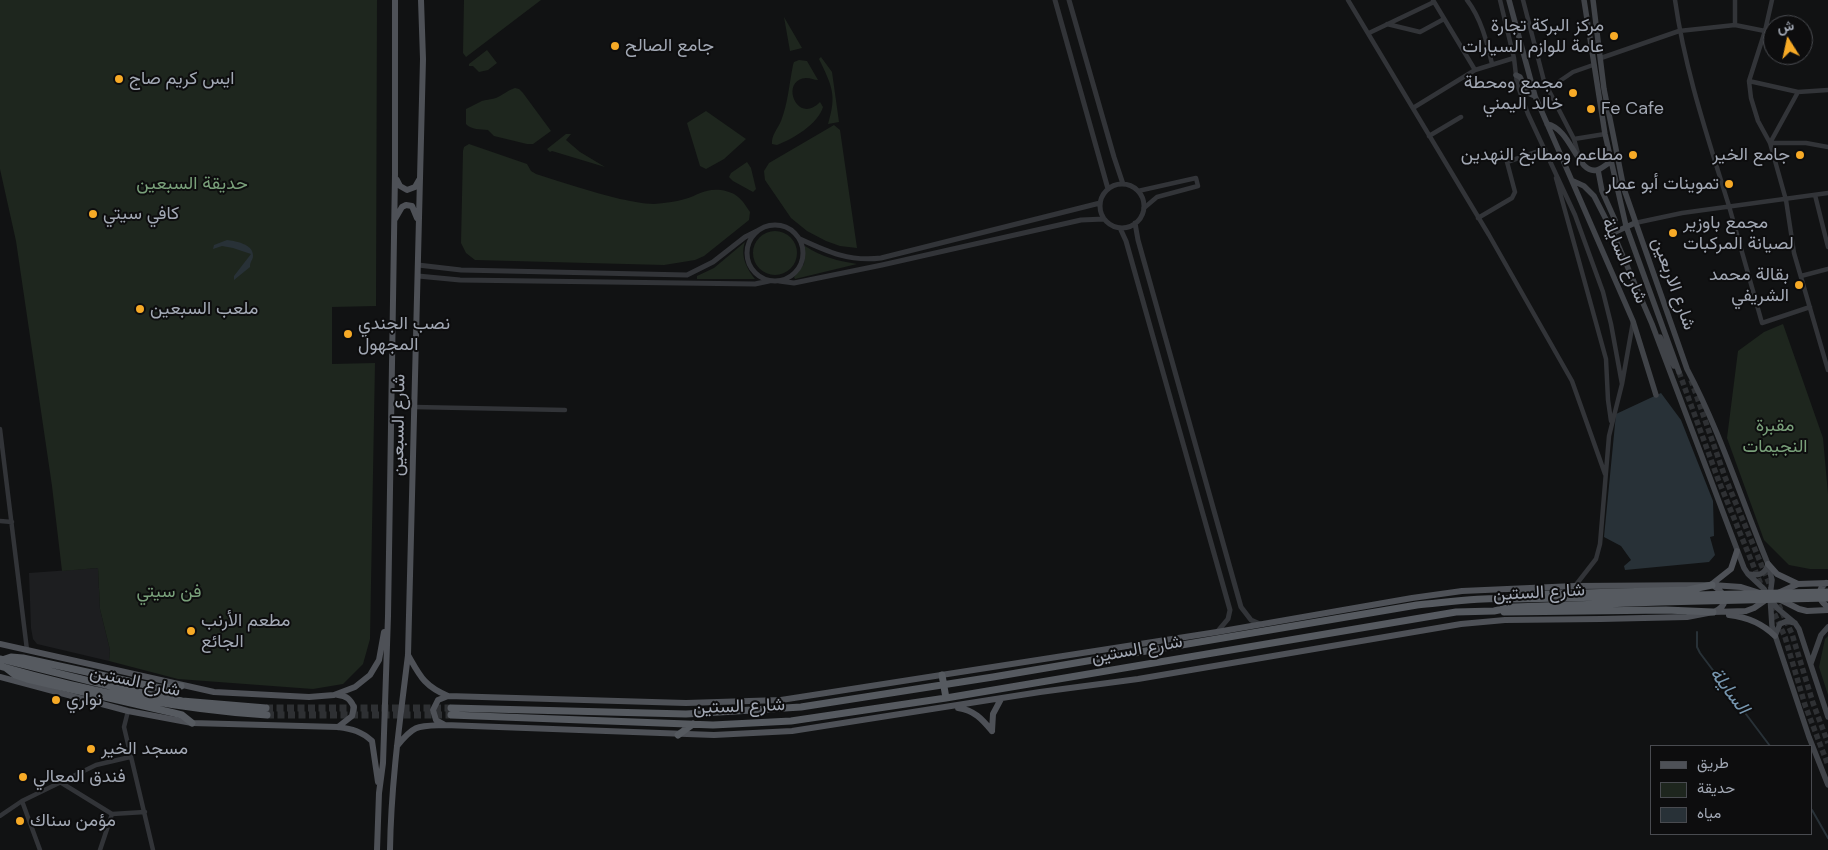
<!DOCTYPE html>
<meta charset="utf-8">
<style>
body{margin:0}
#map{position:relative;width:1828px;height:850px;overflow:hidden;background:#111213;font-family:"DM Sans",Vazirmatn,sans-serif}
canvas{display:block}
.legend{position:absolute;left:1650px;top:745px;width:162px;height:90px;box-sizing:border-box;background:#0d0d0e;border:1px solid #494b50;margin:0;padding:6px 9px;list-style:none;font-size:15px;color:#a2a8b4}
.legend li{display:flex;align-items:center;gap:10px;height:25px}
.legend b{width:25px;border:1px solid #494b50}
.north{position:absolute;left:1763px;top:15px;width:50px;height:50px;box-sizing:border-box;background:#0d0d0e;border:1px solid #494b50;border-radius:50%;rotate:350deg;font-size:14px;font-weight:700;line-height:20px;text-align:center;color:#a2a8b4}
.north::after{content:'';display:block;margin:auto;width:18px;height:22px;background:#f7aa26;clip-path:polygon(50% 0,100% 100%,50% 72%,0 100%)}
</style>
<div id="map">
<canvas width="1828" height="850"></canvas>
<ul class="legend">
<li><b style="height:6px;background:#4e5157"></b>طريق</li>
<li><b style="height:14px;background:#1e261e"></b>حديقة</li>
<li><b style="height:14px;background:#283137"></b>مياه</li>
</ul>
<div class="north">ش</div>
</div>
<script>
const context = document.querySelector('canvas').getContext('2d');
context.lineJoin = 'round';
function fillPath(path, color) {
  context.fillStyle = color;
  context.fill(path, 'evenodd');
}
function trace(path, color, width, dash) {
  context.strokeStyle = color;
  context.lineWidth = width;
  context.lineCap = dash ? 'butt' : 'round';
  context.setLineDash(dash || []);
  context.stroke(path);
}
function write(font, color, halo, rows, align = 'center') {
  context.font = font + ' "DM Sans",Vazirmatn,sans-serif';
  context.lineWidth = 4;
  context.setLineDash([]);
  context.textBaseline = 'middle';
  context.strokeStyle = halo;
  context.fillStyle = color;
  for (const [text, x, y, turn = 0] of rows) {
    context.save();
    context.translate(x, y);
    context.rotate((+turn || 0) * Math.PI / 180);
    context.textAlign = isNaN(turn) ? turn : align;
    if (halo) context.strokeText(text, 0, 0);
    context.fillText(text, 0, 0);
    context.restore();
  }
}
fillPath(new Path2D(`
 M98,568L100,609L110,650L109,661L37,644L33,639L31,628L29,573Z`), '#1d1e20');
fillPath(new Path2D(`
 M0,0H377L376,306L332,307V364L375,363L370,639L363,664L343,684L313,689L178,679L109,661L110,650L100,609L98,568L62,571L52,486L16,241L0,169Z
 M464,0H541L466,57L463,53Z
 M784,17L802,48L790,51Z
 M487,50L497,63L488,70L479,72L473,66H469V64Z
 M821,57L832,72L839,122L828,124C837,95 832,86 819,59Z
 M799,60L807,61L818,80C814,80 811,78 806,78C779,80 797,126 820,102L823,107C818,124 793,139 777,145L772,144C771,136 778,128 781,121C788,103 789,85 793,65L794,62Z
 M515,88L519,89L523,93L551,131L533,144H527L494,136L488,130C481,129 471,130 466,124V109C471,107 475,104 480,102C485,99 491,100 496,98C503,95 508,90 515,88Z
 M706,111L746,139L724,159L706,169L700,166L687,123Z
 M834,125L840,130L857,248L840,246L826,241L807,231L791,218L765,180L764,171L769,163Z
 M566,134H571L566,140L580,152L605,167L552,151L550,152L547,149Z
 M469,144L527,164L531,171L536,174C564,183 592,192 620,199C632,201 643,204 654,204C664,203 675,202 685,199C698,195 706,188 721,190C737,193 741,198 750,212L749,220L704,256L695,260L664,265L475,260L466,253L461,243L463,151L464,147Z
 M747,162L751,168L756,189L753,192L733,181L729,177L731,173Z
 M753 253a22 22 0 1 1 44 0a22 22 0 1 1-44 0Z
 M745,242C740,256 747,269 755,279H697V276L714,268Z
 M805,246C821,257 839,261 857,264L795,279L794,277L804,264Z
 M1783,324L1823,438L1828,494V569H1810L1789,565L1764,540L1727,438L1738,351L1764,332Z
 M1828,636V695L1819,667L1825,639Z`), '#1e261e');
fillPath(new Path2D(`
 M227,240C235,241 254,244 253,256C253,260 250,261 250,267L234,280V276L251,254L233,248L222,246L213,249L214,245Z
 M1661,393L1681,420L1713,501L1714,536L1710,537L1715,555L1709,562L1625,570L1624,566L1631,560L1621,546L1604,537L1616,414Z`), '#283137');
trace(new Path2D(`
 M1697,632V647L1700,653L1770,746
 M1812,810L1828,838`), '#283137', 2);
trace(new Path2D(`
 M1679,372L1718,479L1762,587
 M1691,380L1725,477L1771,588
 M1775,597L1792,634L1813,703L1828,743
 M1771,606L1785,637L1805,705L1828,765`), '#2e3033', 5.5, [5.5, 3]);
trace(new Path2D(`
 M266,708H451
 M267,715H451`), '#2e3033', 7, [7, 3.5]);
trace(new Path2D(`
 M1348,0L1489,235L1572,381L1605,474
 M1433,0L1475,70
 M1467,0C1481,18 1487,42 1492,64
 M1500,0L1514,58L1517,84L1528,114L1575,215L1603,292L1611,324L1622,384
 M1523,0L1544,81L1574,139L1579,157
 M1675,0C1685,71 1708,138 1729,206C1740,244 1751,284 1762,323L1810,307
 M1735,0V25
 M1772,0L1765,31L1749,81L1751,98L1758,121L1770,143L1786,200L1794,253L1828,370
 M1387,24L1420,32L1444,19
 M1369,33L1434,2
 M1601,58L1679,31L1735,25L1765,31
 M1749,81L1798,92L1828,90
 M1548,89L1573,72L1593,65
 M1798,92L1770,143H1806L1828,147
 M1413,108L1475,70L1514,58
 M1429,136L1461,117
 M1574,139L1605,134
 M1556,178L1606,359L1608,400L1611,421
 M1138,191L1196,178L1198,186L1157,197L1144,208
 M1815,195L1828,247
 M1478,218L1512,198L1515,192L1507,162L1545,149
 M1635,223L1682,213L1828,193
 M1801,276L1828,269
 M414,407L565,410
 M0,429L27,650
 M0,521L12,522
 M1575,586L1596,559L1600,544L1609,436L1622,384L1633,322
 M128,711L124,727L153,850
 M60,782L112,814
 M22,801L40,850
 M112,814L145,812
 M0,816L22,801L96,765L130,757
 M100,850L112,814`), '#323438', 4.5);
trace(new Path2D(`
 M1055,0L1108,189
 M1069,0L1114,157L1123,184
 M1100 206a22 22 0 1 1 44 0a22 22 0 1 1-44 0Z
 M1135,223L1138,240L1241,607L1251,620L1260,624
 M747 253a28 28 0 1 1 56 0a28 28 0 1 1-56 0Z
 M1120,228L1126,241L1230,610L1228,619L1217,632
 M800,239C828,252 850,262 881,258L1100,203
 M418,265L461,270L687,275L713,262L745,237L759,230
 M418,276L460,280L755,284L769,281
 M779,281L794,283L882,265L1081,220L1104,219`), '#323438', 5);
trace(new Path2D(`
 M1509,0L1535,96L1633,321L1656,395
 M1584,0L1605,134L1626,226L1679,372
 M1593,0L1604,89L1624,189L1687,369C1720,431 1741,499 1768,564L1772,580L1770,596L1772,626L1809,737L1828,785
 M1516,75L1520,77L1528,93L1535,96
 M1547,124C1572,129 1577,175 1597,170C1602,169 1606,164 1611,162
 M1598,170L1602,191L1615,220L1613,233
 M1573,181L1584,186L1594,196L1613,233L1652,324L1744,568L1748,574L1764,589L1777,608L1795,623L1799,629L1828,717
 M1613,233L1635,223
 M1660,337L1674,366
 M1748,574C1758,576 1764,575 1768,565
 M1775,636L1780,624L1787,621L1795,623
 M1811,663L1821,635L1828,627`), '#404348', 5.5);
trace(new Path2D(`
 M397,180L400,186L407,190L415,187L419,180
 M395,219L402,207L406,205L412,206L417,218
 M1768,564L1777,574L1798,584
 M1826,583C1816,591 1818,600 1828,607
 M1712,584L1731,569L1737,551
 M1714,586C1725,593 1730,605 1714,612
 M1778,593L1798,584L1828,583
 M1779,599L1799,609L1807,611L1828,610
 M1729,615C1747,617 1762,623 1775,636
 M0,644L214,692L309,697L334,695L355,687L370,675L379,660L384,632
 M408,655C420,676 424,686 448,696L686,703L781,700L1217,632L1412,598L1462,591L1575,586L1712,585L1741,587L1760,593
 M0,677L128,711L192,723L338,727C352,729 361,731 372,741L378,782
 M958,708C974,710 982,719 992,731
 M445,725L436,720L433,710L438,700L448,696
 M338,727L352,716L354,707C350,699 347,696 338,695
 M992,731L993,714L1001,699
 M397,746C415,724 418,726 445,725L714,735L792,731L1040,692L1138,679L1461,624L1505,620L1601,619L1687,617L1713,612L1746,611L1754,608L1767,599
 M377,850L379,793L383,763L388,616L395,174V0
 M390,850C391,784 400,720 408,655L423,59L421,0`), '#4e5157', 6);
trace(new Path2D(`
 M1513,595L1688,590L1712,585
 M1504,612L1666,610L1713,612
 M0,659L118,688L182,701L266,708
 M2,660L11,657L23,658L160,688L181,686
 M0,666C87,691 176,709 267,715
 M6,668L15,675L27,679L174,713L182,715L192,723
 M942,675L946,698
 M451,708L686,714L801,707L993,677L1417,605C1450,602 1483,597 1516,599L1828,592
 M451,715L713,725L791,721L946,698L1456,612L1494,611L1513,607L1661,602L1828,598
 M678,735L693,724`), '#565a60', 7);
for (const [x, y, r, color] of [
 [1614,36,5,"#f7aa26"],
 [615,46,5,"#f7aa26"],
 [119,79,5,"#f7aa26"],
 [1573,93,5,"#f7aa26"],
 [1591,109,5,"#f7aa26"],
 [1633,155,5,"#f7aa26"],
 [1800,155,5,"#f7aa26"],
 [1729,184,5,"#f7aa26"],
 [93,214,5,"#f7aa26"],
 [1673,233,5,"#f7aa26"],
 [1799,285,5,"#f7aa26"],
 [140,309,5,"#f7aa26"],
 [348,334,5,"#f7aa26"],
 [191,631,5,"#f7aa26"],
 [56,700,5,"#f7aa26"],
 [91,749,5,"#f7aa26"],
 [23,777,5,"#f7aa26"],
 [20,821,5,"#f7aa26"]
]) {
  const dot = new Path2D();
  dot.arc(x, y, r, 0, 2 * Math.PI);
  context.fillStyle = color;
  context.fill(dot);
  trace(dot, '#0d0d0e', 2);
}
write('18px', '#a2a8b4', '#0d0d0e', [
 ["مركز البركة تجارة",1604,26,"right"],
 ["عامة للوازم السيارات",1604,47,"right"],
 ["جامع الصالح",625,46],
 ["ايس كريم صاج",129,79],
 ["مجمع ومحطة",1563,83,"right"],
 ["خالد اليمني",1563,104,"right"],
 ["Fe Cafe",1601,109],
 ["مطاعم ومطابخ النهدين",1623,155,"right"],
 ["جامع الخير",1790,155,"right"],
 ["تموينات أبو عمار",1719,184,"right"],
 ["كافي سيتي",103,214],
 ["مجمع باوزير",1683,223],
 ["لصيانة المركبات",1683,244],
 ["بقالة محمد",1789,275,"right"],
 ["الشريفي",1789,296,"right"],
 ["ملعب السبعين",150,309],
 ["نصب الجندي",358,324],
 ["المجهول",358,345],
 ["مطعم الأرنب",201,621],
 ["الجائع",201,642],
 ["نواري",66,700],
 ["مسجد الخير",101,749],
 ["فندق المعالي",33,777],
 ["مؤمن سناك",30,821]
], 'left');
write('18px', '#79a07a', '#0d0d0e', [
 ["حديقة السبعين",192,184],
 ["مقبرة",1775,426],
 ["النجيمات",1775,447],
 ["فن سيتي",169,592]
]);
write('18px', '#a2a8b4', '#0d0d0e', [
 ["شارع السايلة",1624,261,67],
 ["شارع الاربعين",1673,284,70],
 ["شارع السبعين",399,425,-89],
 ["شارع الستين",1539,593,-3],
 ["شارع الستين",1137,650,-10],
 ["شارع الستين",135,682,12],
 ["شارع الستين",739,707,-2]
]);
write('italic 19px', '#7898b1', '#0d0d0e', [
 ["السايلة",1729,691,53]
]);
</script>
